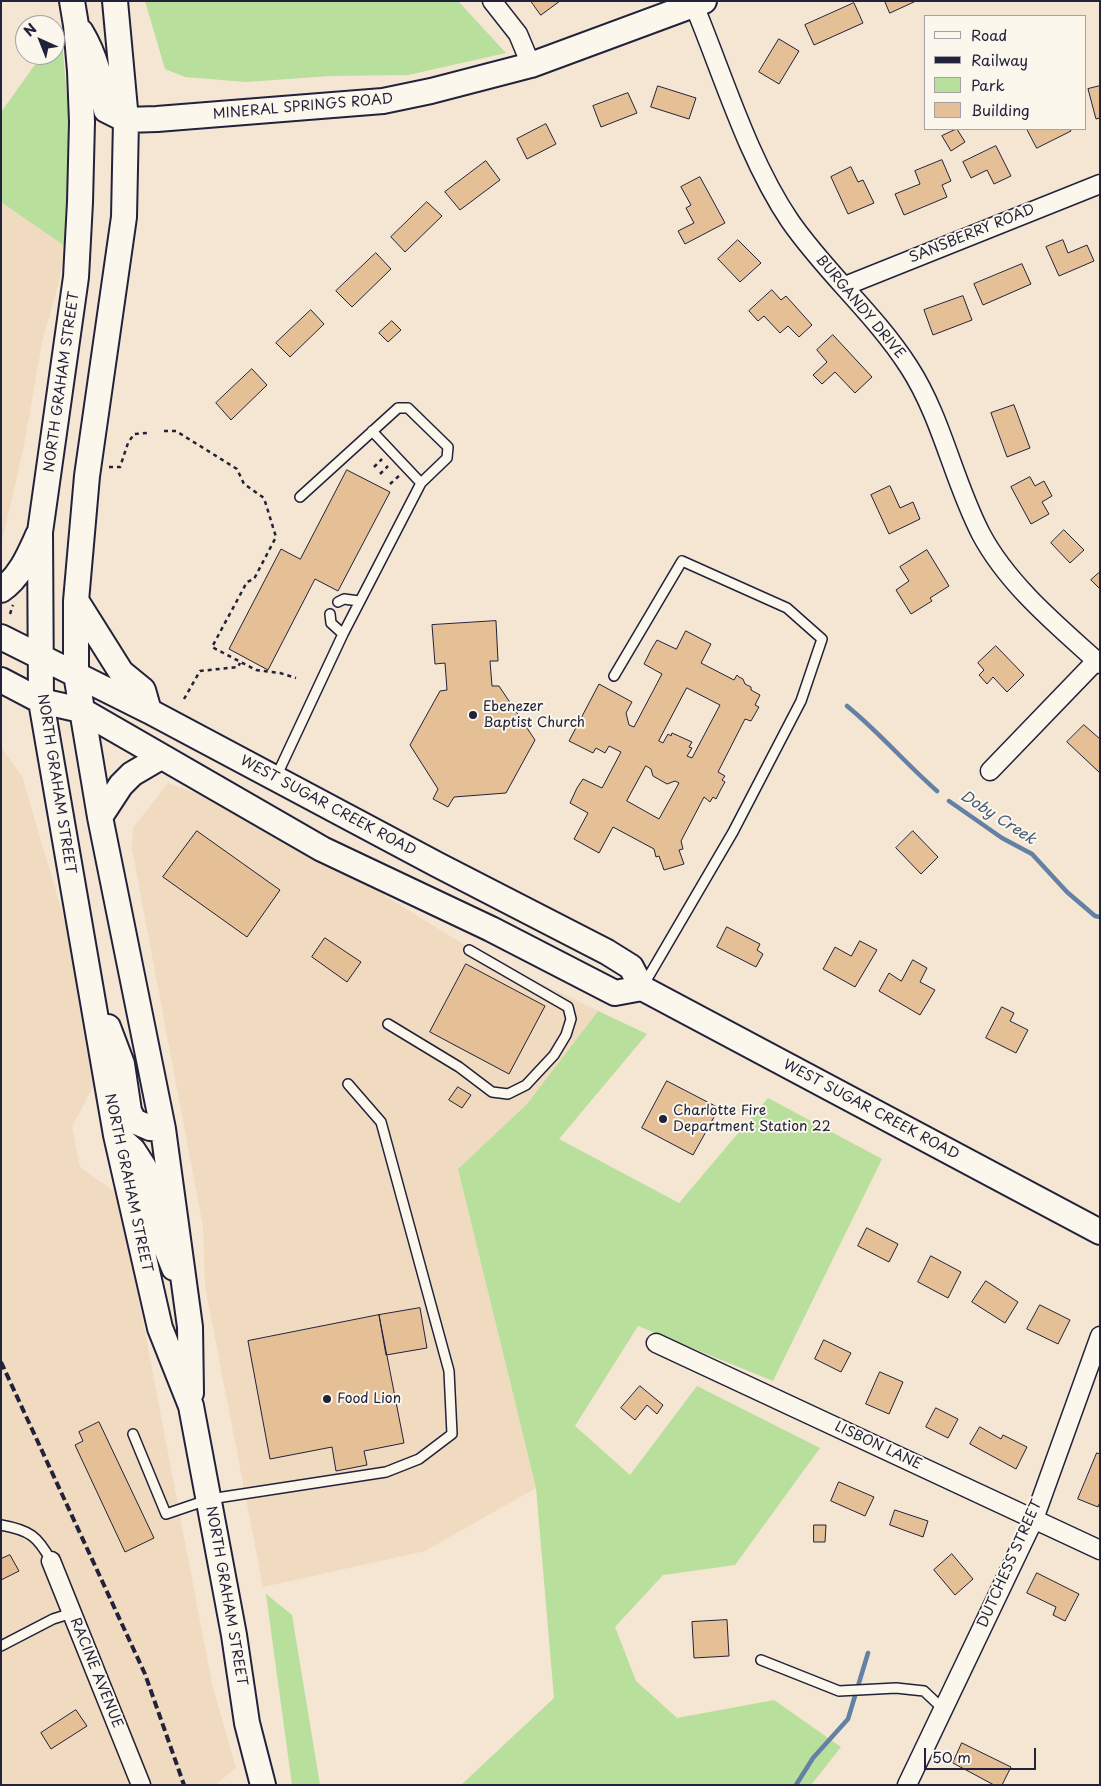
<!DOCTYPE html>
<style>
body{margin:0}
#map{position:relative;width:1101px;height:1786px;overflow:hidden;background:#f4e6d2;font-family:"Playpen Sans",sans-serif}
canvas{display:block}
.frame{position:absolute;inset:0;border:2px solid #22223b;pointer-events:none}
.legend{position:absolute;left:924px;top:15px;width:162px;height:115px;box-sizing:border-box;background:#fbf7ec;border:1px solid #a4a2a5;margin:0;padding:6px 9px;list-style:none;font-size:15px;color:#22223b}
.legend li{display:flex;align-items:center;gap:10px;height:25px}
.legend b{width:25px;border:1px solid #a4a2a5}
.north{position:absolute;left:15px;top:15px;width:50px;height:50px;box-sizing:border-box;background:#fbf7ec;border:1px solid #a4a2a5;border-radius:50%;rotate:316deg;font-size:14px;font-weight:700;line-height:20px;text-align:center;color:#22223b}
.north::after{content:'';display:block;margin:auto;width:18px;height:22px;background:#22223b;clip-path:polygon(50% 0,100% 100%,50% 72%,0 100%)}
.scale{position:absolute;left:924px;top:1748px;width:112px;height:22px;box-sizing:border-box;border:2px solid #22223b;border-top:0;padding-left:6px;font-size:15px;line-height:18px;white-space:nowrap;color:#22223b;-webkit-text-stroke:4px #fbf7ec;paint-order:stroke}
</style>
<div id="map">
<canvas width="1101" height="1786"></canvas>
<div class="frame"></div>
<ul class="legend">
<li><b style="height:6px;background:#fbf7ec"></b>Road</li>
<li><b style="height:6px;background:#22223b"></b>Railway</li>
<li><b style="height:14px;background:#b8df9b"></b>Park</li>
<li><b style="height:14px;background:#e5c096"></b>Building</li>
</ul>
<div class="north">N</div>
<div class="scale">50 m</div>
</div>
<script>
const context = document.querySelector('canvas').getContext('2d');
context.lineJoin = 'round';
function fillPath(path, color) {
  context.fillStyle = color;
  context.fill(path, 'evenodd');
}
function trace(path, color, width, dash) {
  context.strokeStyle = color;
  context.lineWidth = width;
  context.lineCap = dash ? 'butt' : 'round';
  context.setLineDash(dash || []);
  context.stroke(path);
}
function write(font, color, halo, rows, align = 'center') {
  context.font = font + ' "Playpen Sans",sans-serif';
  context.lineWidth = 4;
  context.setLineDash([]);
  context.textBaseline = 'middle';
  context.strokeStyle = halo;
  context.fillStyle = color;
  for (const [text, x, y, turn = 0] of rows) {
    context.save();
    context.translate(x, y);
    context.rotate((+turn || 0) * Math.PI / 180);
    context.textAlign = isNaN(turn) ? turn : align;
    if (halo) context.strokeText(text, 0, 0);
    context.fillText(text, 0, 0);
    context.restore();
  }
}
fillPath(new Path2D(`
 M1,202L66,247L59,282L42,342L24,446L1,545Z
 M1,747L22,776L67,929L84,1014L88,1055L96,1081L72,1127L80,1167L119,1195L212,1684L236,1768L215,1785H1Z
 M168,783L204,796L340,868L471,949L598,1011L527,1104L458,1169L536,1488L425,1551L263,1587L205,1286L203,1227L132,849L133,828Z`), '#f0dbc0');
fillPath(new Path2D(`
 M145,1H458L506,53L408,75L330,76L246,82L185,77L165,69Z
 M61,28L71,146L66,247L1,202V112L42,55H55V37Z
 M598,1011L647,1034L559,1139L679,1203L768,1098L882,1159L773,1381L638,1326L575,1426L630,1475L697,1386L820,1448L735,1565L663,1575L615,1627L636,1681L677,1718L774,1700L841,1747L811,1785H461L554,1698L536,1488L458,1169L527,1104Z
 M266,1594L292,1615L320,1785H292Z`), '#b8df9b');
trace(new Path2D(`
 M847,706C879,732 906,764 937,791
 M949,801L1002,838L1032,854L1067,892L1095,916L1100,917
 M796,1785L813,1758L848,1719L868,1653`), '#6281a4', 4.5);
const building = new Path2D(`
 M531,1H560L541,15Z
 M885,1H916L890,13Z
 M854,3L863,23L814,45L805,25Z
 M779,39L799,51L779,84L759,72Z
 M658,86L696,98L689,119L651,107Z
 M1100,86V118L1096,119L1088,89Z
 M628,93L637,113L601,127L593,106Z
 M546,124L556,144L527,159L517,139Z
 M957,129L965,142L951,151L942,136Z
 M1027,129H1070L1071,131L1037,148Z
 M996,146L1011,176L994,184L987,170L971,178L963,162Z
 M942,160L951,181L942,185L947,197L904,215L895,194L920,184L915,171Z
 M486,161L500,180L460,210L445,192Z
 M851,167L858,182L863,180L874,203L848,214L831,177Z
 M700,177L725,223L685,244L678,231L694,223L686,208L691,205L681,187Z
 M427,202L442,216L405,252L391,237Z
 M738,240L761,263L740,282L718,259Z
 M1063,240L1068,253L1087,245L1094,261L1059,276L1046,247Z
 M376,253L391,269L352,307L336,291Z
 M1022,264L1031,284L983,305L974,284Z
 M772,290L781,300L786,296L812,325L799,337L788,326L780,333L764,316L758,321L749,311Z
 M963,296L972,320L933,335L924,310Z
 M311,310L324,324L290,357L276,343Z
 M392,321L401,330L388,342L379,333Z
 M833,335L872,377L855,393L835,372L822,384L813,375L827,362L817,350Z
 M252,369L267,385L231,420L216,403Z
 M1014,405L1030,448L1007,457L991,413Z
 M347,470L390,492L338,591L315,579L268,670L229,649L281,549L300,559Z
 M1030,477L1035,486L1044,481L1052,496L1042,502L1049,514L1031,524L1011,487Z
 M890,486L900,508L913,502L920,519L889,534L871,495Z
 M1064,530L1084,550L1070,563L1051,543Z
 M927,550L949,586L930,598L932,601L911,614L896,590L909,581L900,567Z
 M1100,572V589L1091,580Z
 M496,621L498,661H490L492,686H499L535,740L506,793L454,797L448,807L433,799L438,789L410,745L440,691L447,690L445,663L435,664L432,625Z
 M686,631L711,644L701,663L734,680L737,675L739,677L743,679L745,684L751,687V690L760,695L755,705L759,707L751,721L745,719L718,772L725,776L722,780L725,782L721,789L716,799L713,797L710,802L704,797L681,841L683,849L679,850L684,864L664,870L659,856L656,857L654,849L613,827L599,853L574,839L588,813L570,803L577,788L583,779L602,788L621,752L609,746L605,753L596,748L593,753L569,741L599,684L632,702L626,713L629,725L634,727L662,674L644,664L651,650L657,640L676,649ZM687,688L720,705L692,758L687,756L692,748L689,747L692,742L672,733L671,736L668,734L663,743L659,741ZM646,766L651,769L653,776L667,784L675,781L679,783L659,819L627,801Z
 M996,646L1024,675L1007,692L993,677L987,684L979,675L984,670L978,663Z
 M1084,725L1100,739V773L1067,742Z
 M197,831L280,890L247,937L163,877Z
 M913,831L938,857L921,874L896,848Z
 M727,927L760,944L757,950L763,954L756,967L717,947Z
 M325,938L361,962L347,982L312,957Z
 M860,941L877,950L855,987L823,969L835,947L851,956Z
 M913,960L927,968L920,982L935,990L920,1015L879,991L889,973L901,981Z
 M466,964L545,1006L509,1074L430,1032Z
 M1002,1007L1014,1013L1010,1021L1028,1030L1016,1053L986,1038Z
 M667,1081L719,1108L693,1155L642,1128Z
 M458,1087L471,1095L462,1108L449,1100Z
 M867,1228L898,1244L889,1262L858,1246Z
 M931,1256L961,1272L948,1298L918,1282Z
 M986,1281L1018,1302L1005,1323L972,1302Z
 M1040,1305L1070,1320L1058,1344L1027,1329Z
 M420,1308L427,1348L386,1355L379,1315Z
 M379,1315L404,1443L364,1451L367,1465L336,1471L332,1447L270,1459L248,1341Z
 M824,1340L851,1353L841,1372L815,1359Z
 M880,1372L903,1382L889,1414L866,1404Z
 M640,1386L663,1405L657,1414L647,1405L635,1420L621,1408Z
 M936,1408L958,1419L948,1438L926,1427Z
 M99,1422L154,1538L125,1552L75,1445L83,1441L79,1432Z
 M980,1427L1001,1439L1003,1435L1027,1447L1016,1469L970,1444Z
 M1097,1453L1100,1454V1502L1098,1507L1078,1499Z
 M839,1482L874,1497L865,1516L831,1501Z
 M895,1510L928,1521L923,1537L890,1525Z
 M814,1525H826L825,1542H814Z
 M952,1554L973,1579L955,1595L934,1570Z
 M10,1555L19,1571L1,1580V1559Z
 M1037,1573L1079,1594L1065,1621L1053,1615L1056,1607L1027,1593Z
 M727,1620L729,1656L694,1658L692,1622Z
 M76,1710L87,1726L51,1749L41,1733Z
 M962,1743L1011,1767L1002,1785H994L953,1763Z`);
fillPath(building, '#e5c096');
trace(building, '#22223b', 1);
const lane = new Path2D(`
 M372,431L421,483
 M338,602L344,599L359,601
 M330,614L331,623L343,634
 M614,676L682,561L787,608L822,639L801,701L733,832L643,986
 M276,777L343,634L421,483L447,458L448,447L408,408H398L300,497
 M388,1024L459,1067L492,1092L508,1094L526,1085L554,1055L566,1035L571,1019L568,1007L469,950
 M133,1434L166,1514L210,1499L386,1472L419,1459L452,1434L449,1371L381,1122L348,1084
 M1,1525C29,1530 38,1536 51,1561
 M1,1646L53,1619L72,1613
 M761,1660L839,1691L896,1688L924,1691L943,1709`);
const street = new Path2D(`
 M492,1L518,34L531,65
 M694,5C723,75 748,159 790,221C826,273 875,314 909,367C942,418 953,480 981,534C1008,585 1058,626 1100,664
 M845,286L1100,184
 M990,771L1096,661
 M656,1343L1100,1550
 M51,1561L141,1785
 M907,1785L1034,1519L1100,1336`);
const secondary = new Path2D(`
 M72,1L76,25L80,71L82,122L80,202L76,277L40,532L41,701L116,1135L160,1328L191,1406L234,1635L247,1723L263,1785
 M115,1L126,120L124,217L87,476L76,601V674L100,817L163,1129L190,1327L191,1393
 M81,32C96,57 101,81 106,110L126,120L157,119L383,101L431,91L531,65L704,1
 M1,590C20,577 29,555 38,535
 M77,602L121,672L143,690L149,711
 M1,637L149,711L438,865L607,952L631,967L642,988L1100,1232
 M1,680L41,701L81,710L322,849L491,929L615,993L642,988
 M100,817L121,785L132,774L161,757
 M108,1027L122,1064L129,1111L134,1121L150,1128L163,1129
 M116,1135L133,1150L144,1167L152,1213L174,1268`);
trace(lane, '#22223b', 12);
trace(street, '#22223b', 21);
trace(secondary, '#22223b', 28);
trace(new Path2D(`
 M164,431H176L237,469L244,484L264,498L276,537L254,579L247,582L212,647L256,670L280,673L296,678
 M109,467H120L128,443L134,434L147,433
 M374,467L382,459
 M380,474L388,466
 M390,484L400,475
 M10,614L13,605
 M184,699L200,671L238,667L240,663`), '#22223b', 2.5, [4, 4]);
trace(lane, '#fbf7ec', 9);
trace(street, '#fbf7ec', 18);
trace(secondary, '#fbf7ec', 24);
trace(new Path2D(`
 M1,1362L145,1674L184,1785`), '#22223b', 4, [8, 4]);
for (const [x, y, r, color] of [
 [473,715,5,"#22223b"],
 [663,1119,5,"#22223b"],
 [327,1399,5,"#22223b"]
]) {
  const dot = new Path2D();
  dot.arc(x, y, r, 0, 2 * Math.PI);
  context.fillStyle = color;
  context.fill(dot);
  trace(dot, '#fbf7ec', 2);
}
write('14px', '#22223b', '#fbf7ec', [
 ["MINERAL SPRINGS ROAD",303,107,-5],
 ["SANSBERRY ROAD",972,234,-22],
 ["BURGANDY DRIVE",860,307,50],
 ["NORTH GRAHAM STREET",62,382,-82],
 ["NORTH GRAHAM STREET",56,784,81],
 ["WEST SUGAR CREEK ROAD",328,806,28],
 ["WEST SUGAR CREEK ROAD",871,1110,28],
 ["NORTH GRAHAM STREET",128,1183,78],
 ["LISBON LANE",878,1446,25],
 ["DUTCHESS STREET",1010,1564,-66],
 ["NORTH GRAHAM STREET",226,1596,80],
 ["RACINE AVENUE",96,1673,68]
]);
write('14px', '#22223b', '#fbf7ec', [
 ["Ebenezer",483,707],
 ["Baptist Church",483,723],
 ["Charlotte Fire",673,1111],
 ["Department Station 22",673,1127],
 ["Food Lion",337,1399]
], 'left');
write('italic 15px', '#475a78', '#fbf7ec', [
 ["Doby Creek",998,818,33]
]);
</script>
